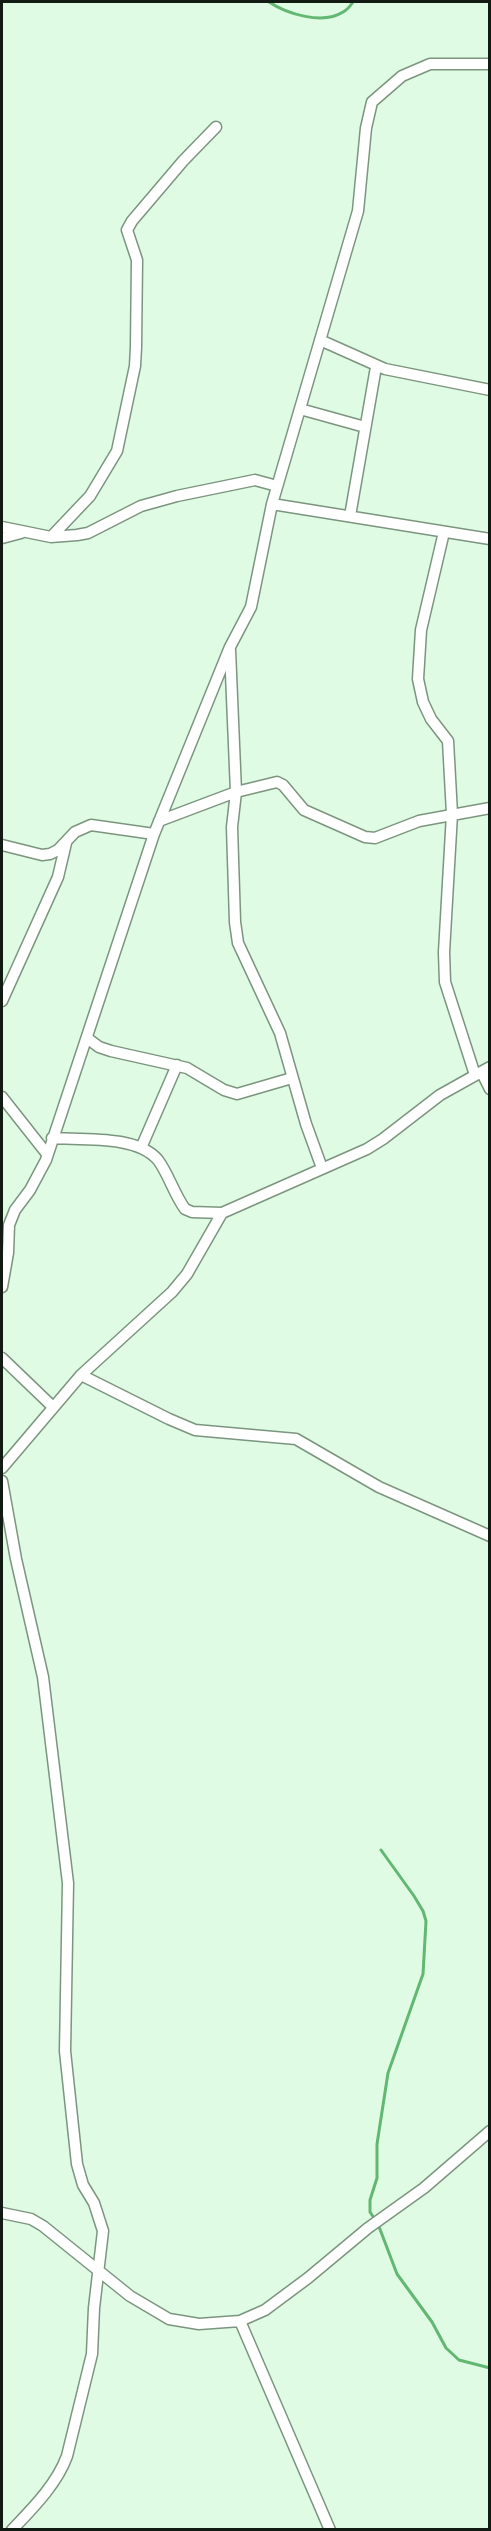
<!DOCTYPE html>
<style>
body{margin:0}
#map{position:relative;width:491px;height:2531px;overflow:hidden;background:#e0fbe3;font-family:Cabin,sans-serif}
canvas{display:block}
.frame{position:absolute;inset:0;border:3px solid #111b13;pointer-events:none}
</style>
<div id="map">
<canvas width="491" height="2531"></canvas>
<div class="frame"></div>
</div>
<script>
const context = document.querySelector('canvas').getContext('2d');
context.lineJoin = 'round';
function trace(path, color, width, dash) {
  context.strokeStyle = color;
  context.lineWidth = width;
  context.lineCap = dash ? 'butt' : 'round';
  context.setLineDash(dash || []);
  context.stroke(path);
}
trace(new Path2D(`
 M269,2C287,14 323,25 343,12C347,10 351,5 353,2
 M374,2218L370,2212V2200L377,2178V2144L388,2073L423,1974L426,1921L423,1911L414,1896L381,1850
 M378,2224L397,2274L432,2322L446,2348L459,2360L490,2368`), '#62b773', 3);
const minor = new Path2D(`
 M320,340L385,369L490,390
 M300,409L365,427
 M272,504L490,539
 M350,516L376,367
 M2,527L51,537L77,535L88,533L141,506L177,496L255,480L277,486
 M444,532L421,630L418,679L423,702L431,719L448,741L452,814L444,952L445,982L475,1075
 M51,537L90,496L117,451L135,366L136,347L137,260L127,230L132,221L183,161L216,127
 M2,538L21,533
 M230,650L236,792L232,827L235,922L238,943L280,1033L306,1124L322,1168
 M159,821L236,792L277,782L283,785L304,810L365,837L375,838L419,821L490,808
 M2,845L42,855L50,854L58,850L75,832L91,825L154,834
 M2,1001L58,877L66,843
 M87,1038L99,1047L111,1051L187,1068L224,1090L237,1094L292,1078
 M482,1073L490,1089
 M2,1097L47,1154
 M52,1138C83,1140 137,1135 158,1160C169,1175 174,1194 185,1209L192,1212L222,1213L367,1149L383,1139L440,1095L490,1067
 M141,1148L177,1065
 M2,1287L8,1253L9,1225L15,1210L30,1190L46,1160L154,834L230,647L251,607L272,504L358,211L366,128L372,102L402,76L430,64H490
 M2,1358L53,1407
 M81,1375L169,1419L195,1430L296,1439L379,1487L490,1536
 M2,1468L81,1375L172,1292L187,1274L222,1213
 M2,1481L16,1559L43,1677L68,1883L65,2051L77,2164L83,2185L94,2203L103,2231L94,2308L92,2354L67,2456C57,2484 32,2509 12,2530
 M2,2213L31,2219L43,2226L130,2296L169,2319L199,2324L240,2321L265,2310L308,2278L368,2228L424,2188L490,2131
 M240,2321L330,2530`);
trace(minor, '#7c957f', 13);
trace(minor, '#fff', 10);
</script>
